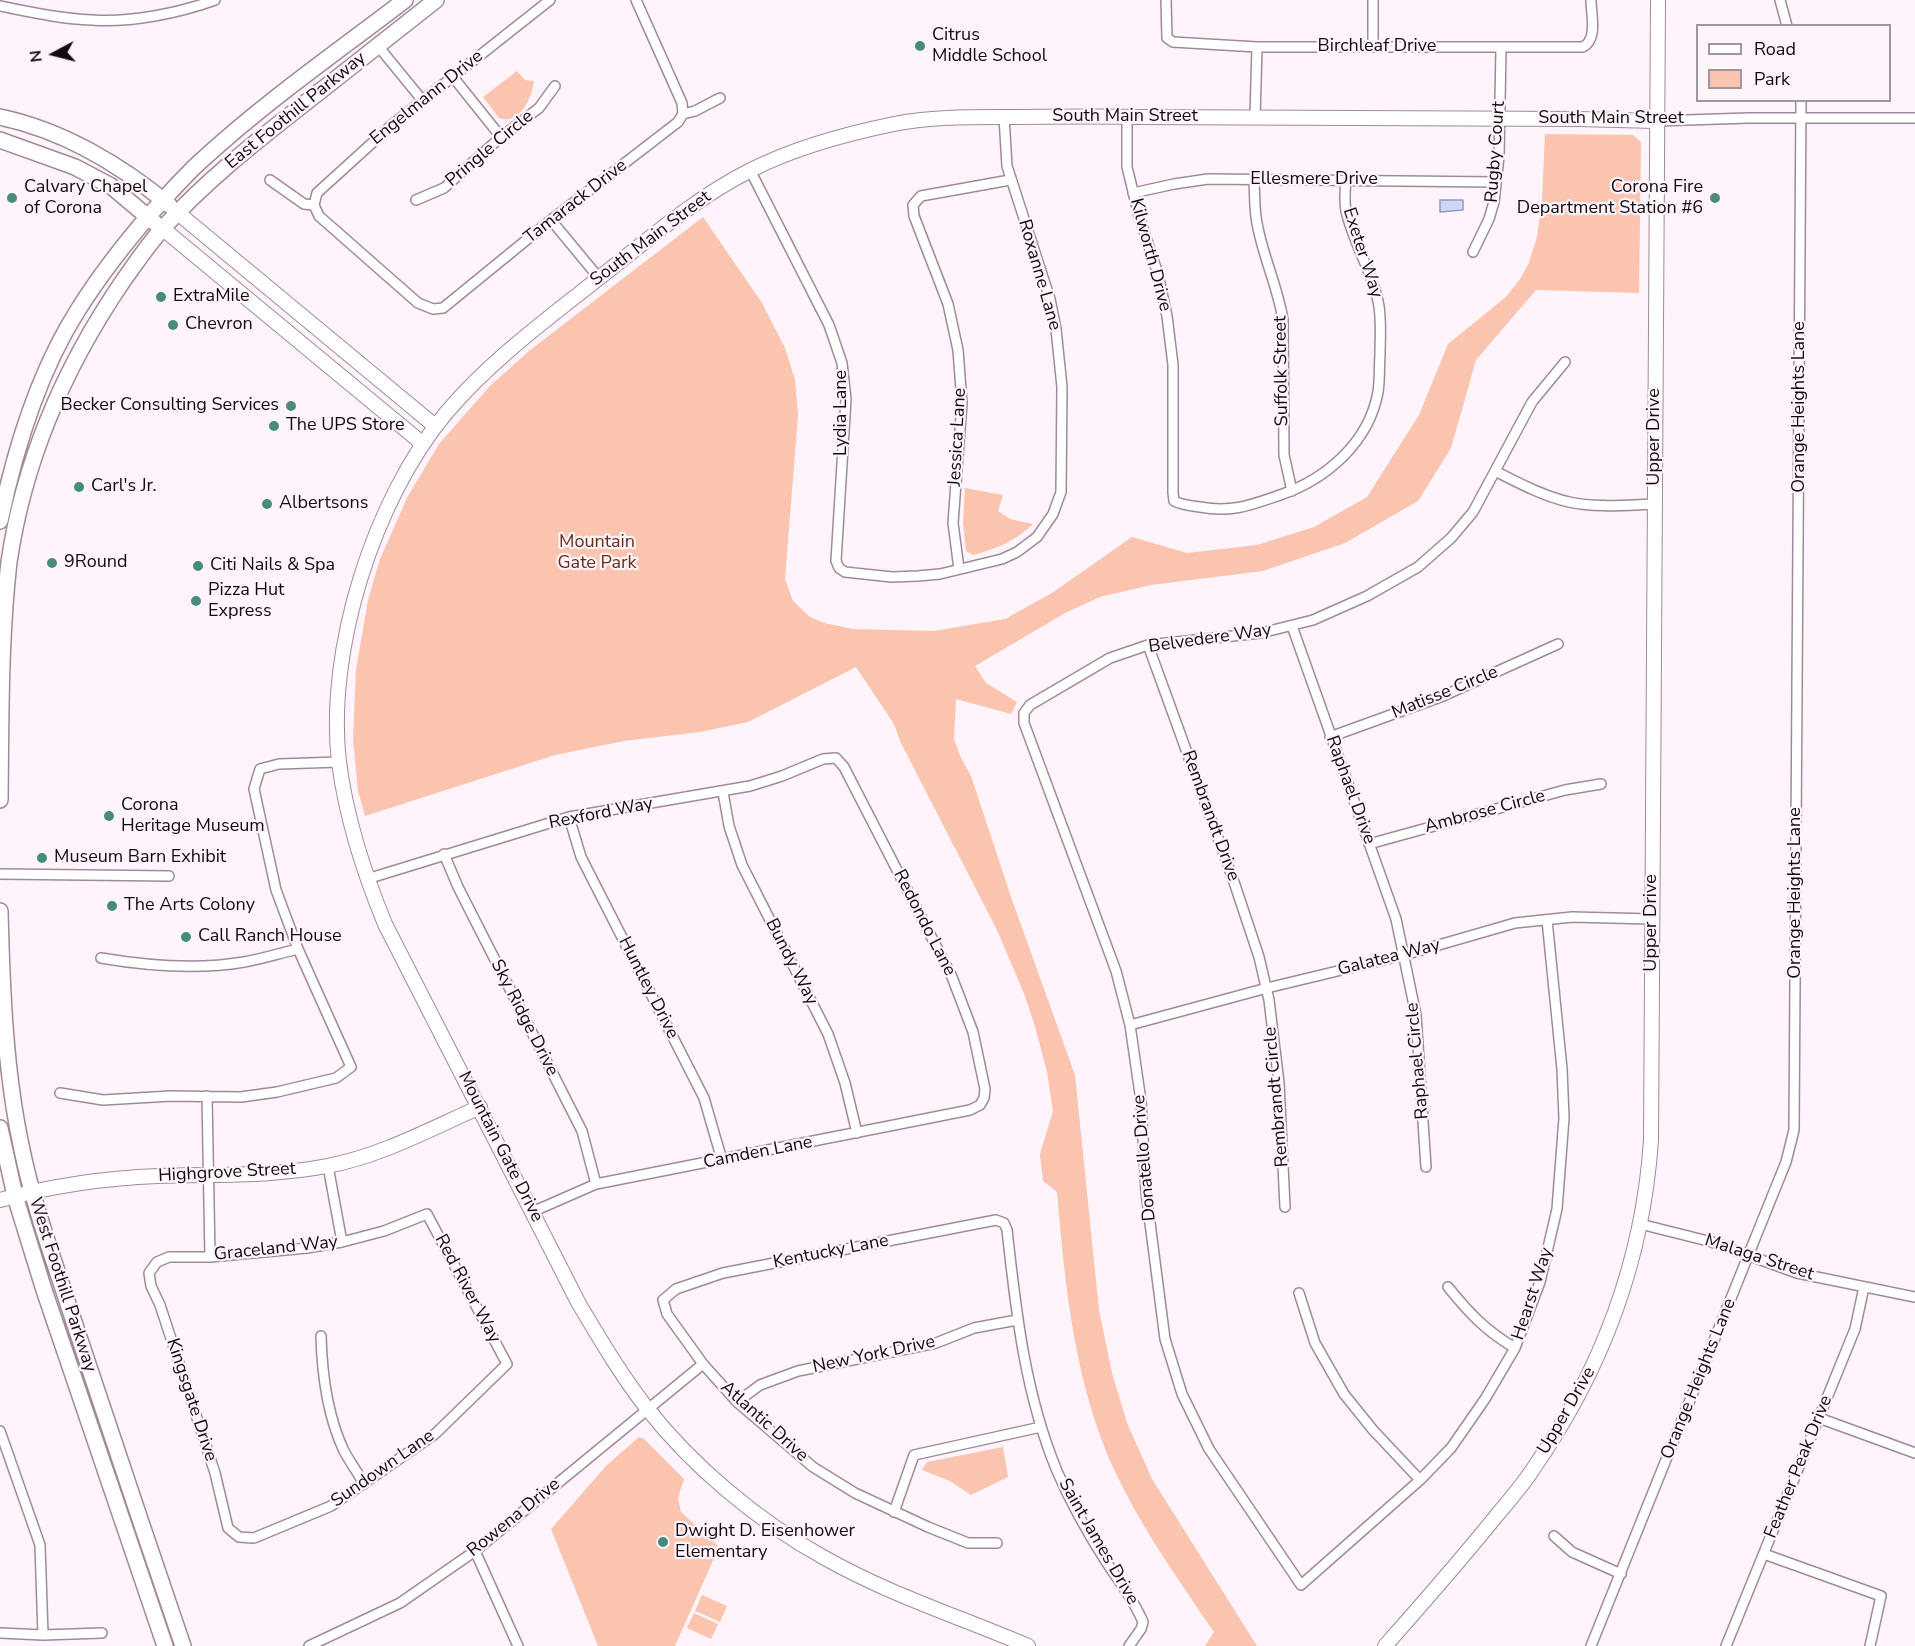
<!DOCTYPE html>
<style>
body{margin:0}
#map{position:relative;width:1915px;height:1646px;overflow:hidden;background:#fff4fb;font-family:"Nunito Sans",sans-serif}
canvas{display:block}
.legend{position:absolute;left:1696px;top:24px;width:195px;height:78px;box-sizing:border-box;background:#fff4fb;border:2px solid #a1969d;margin:0;padding:8px 10px;list-style:none;font-size:18px;color:#130a10}
.legend li{display:flex;align-items:center;gap:12px;height:30px}
.legend b{width:30px;border:2px solid #a1969d}
.north{position:absolute;left:24px;top:24px;width:60px;height:60px;-webkit-text-stroke:4px #fff4fb;paint-order:stroke;rotate:263deg;font-size:16px;font-weight:700;line-height:24px;text-align:center;color:#130a10}
.north::after{content:'';display:block;margin:auto;width:21px;height:27px;background:#130a10;clip-path:polygon(50% 0,100% 100%,50% 72%,0 100%)}
</style>
<div id="map">
<canvas width="1915" height="1646"></canvas>
<ul class="legend">
<li><b style="height:8px;background:#fff"></b>Road</li>
<li><b style="height:16px;background:#fbc4ae"></b>Park</li>
</ul>
<div class="north">N</div>
</div>
<script>
const context = document.querySelector('canvas').getContext('2d');
context.lineJoin = 'round';
function fillPath(path, color) {
  context.fillStyle = color;
  context.fill(path, 'evenodd');
}
function trace(path, color, width, dash) {
  context.strokeStyle = color;
  context.lineWidth = width;
  context.lineCap = dash ? 'butt' : 'round';
  context.setLineDash(dash || []);
  context.stroke(path);
}
function write(font, color, halo, rows, align = 'center') {
  context.font = font + ' "Nunito Sans",sans-serif';
  context.lineWidth = 4.5;
  context.setLineDash([]);
  context.textBaseline = 'middle';
  context.strokeStyle = halo;
  context.fillStyle = color;
  for (const [text, x, y, turn = 0] of rows) {
    context.save();
    context.translate(x, y);
    context.rotate((+turn || 0) * Math.PI / 180);
    context.textAlign = isNaN(turn) ? turn : align;
    if (halo) context.strokeText(text, 0, 0);
    context.fillText(text, 0, 0);
    context.restore();
  }
}
fillPath(new Path2D(`
 M517,71L525,80L534,81C532,97 520,126 499,118L483,97Z
 M1545,134L1633,135L1641,142L1639,293L1536,290L1476,360L1451,448L1418,501L1345,543L1263,571L1151,585L1100,597L1065,613L975,666L986,683L1017,702L1011,714L956,699L954,739L960,756L971,776L1012,900L1075,1075L1099,1310L1112,1373L1127,1423L1152,1479L1257,1646H1205L1214,1632C1176,1576 1135,1519 1108,1456C1073,1371 1065,1283 1057,1192L1043,1181L1040,1154L1053,1111L1047,1072L1034,1023L1023,991L997,930L900,741L894,724L856,667L748,722L700,732L624,741L555,755L365,816L358,791L353,739L356,670L368,600L380,559L408,496L439,444L490,386L529,351L703,217L762,303L785,348L795,380L798,415L785,579L793,601L810,617L824,623L853,629L934,631L1005,619L1052,593L1132,537L1187,553L1257,545L1314,527L1367,497L1419,415L1448,344L1506,297L1520,279L1528,265L1537,237L1542,200Z
 M965,488L1003,495L998,511L1010,519L1033,524C1013,542 999,548 973,555L966,551L963,523Z
 M639,1437L644,1439L684,1479L678,1498L681,1512L719,1547L675,1646H598L551,1529L606,1466Z
 M1003,1447L1008,1477L971,1495L950,1481L922,1470L927,1462Z
 M702,1595L727,1606L720,1622L695,1611Z
 M694,1613L718,1624L711,1639L687,1628Z`), '#fbc4ae');
const water = new Path2D(`
 M1440,200H1463V210L1440,212Z`);
fillPath(water, '#cfd7f9');
trace(water, '#979ab3', 1.5);
const street = new Path2D(`
 M636,0L682,103L683,114
 M1166,0L1167,38L1173,42L1257,47H1583C1598,39 1591,15 1591,0
 M1780,0L1787,26
 M0,6C30,12 61,19 92,20C130,23 179,13 215,0
 M378,46L423,101
 M1373,46V0
 M453,77L501,137
 M1127,117V167L1139,216L1158,274L1167,316L1173,365V493L1174,501C1182,505 1191,506 1200,507C1232,513 1251,505 1280,495C1327,479 1369,442 1378,392C1380,380 1379,367 1380,355C1380,338 1382,318 1378,301C1371,270 1353,242 1346,211C1344,201 1345,190 1346,180
 M1255,117L1257,47
 M1656,121L1749,118H1915
 M750,170L829,325L842,363L846,399L836,561L839,568L845,572L892,577L918,576L940,574L1002,559L1017,552L1037,537L1053,514L1061,492L1062,387L1056,329L1050,299L1007,166L1004,117
 M270,180L304,204L314,205L319,216L418,303L433,309L443,308L551,220L678,122L683,114L695,111L720,98
 M1254,181C1255,197 1254,213 1258,228C1264,259 1278,288 1283,320L1284,455L1292,491
 M1133,193L1174,184L1208,179L1496,182
 M416,200L444,188L501,137L539,108L555,86
 M314,205L317,193L393,124L550,0
 M551,220L599,278
 M1473,252L1489,219L1494,202L1499,156L1501,48
 M1495,471C1519,483 1543,496 1569,502C1597,508 1626,505 1654,504
 M959,569L953,523L962,403L958,350L948,304L914,216L913,205L921,196L1010,180
 M1292,626L1396,919L1416,1015L1426,1167
 M1148,645L1234,882L1259,957L1269,1000L1279,1083L1285,1207
 M1330,737L1443,696L1558,644
 M723,792L729,826L742,865L828,1034L845,1083L857,1133
 M569,817L581,857L704,1098L722,1160
 M1369,844L1565,790L1601,784
 M444,854L458,887L582,1131L596,1184
 M0,874L169,876
 M367,879L569,817L750,786L782,776L823,759L836,758L844,767L952,977L973,1032L985,1089L984,1098L980,1105L970,1110L596,1184L532,1212
 M1547,920L1562,1069L1564,1118L1557,1209L1540,1282L1515,1348L1485,1399L1451,1448L1420,1480L1301,1585L1209,1449L1182,1394L1165,1339L1146,1192L1141,1101L1130,1025L1116,971L1024,723V713L1030,705L1110,658L1148,645L1261,633L1313,620L1367,596L1418,567L1451,538L1473,512L1532,402L1565,362
 M101,958C148,966 197,970 244,962C262,959 280,953 298,949
 M1130,1025L1267,988L1404,955L1515,923L1572,917L1652,919
 M60,1093L103,1100L171,1096L241,1097L277,1092L336,1078L351,1067L298,949L276,890L254,789L260,769L279,764L339,762
 M207,1096L210,1257
 M328,1166L342,1242
 M427,1214L507,1364L435,1434L331,1506L254,1538L239,1537L228,1528L215,1473L160,1305L151,1286L149,1273L157,1262L169,1257H210L307,1248L342,1242L384,1231Z
 M1640,1224L1712,1242L1797,1273L1915,1297
 M1448,1287C1469,1313 1486,1331 1515,1348
 M1299,1293L1315,1343L1344,1394L1373,1430L1420,1480
 M321,1336C322,1375 327,1415 344,1451C350,1462 358,1473 364,1484
 M737,1402L760,1385L798,1371L936,1343L974,1328L1017,1320
 M1819,1418L1915,1453
 M0,1431L40,1545L43,1635
 M894,1512L914,1455L1041,1427
 M1554,1536L1572,1552L1621,1574
 M997,1543H968L928,1527L855,1493L813,1467L737,1402L703,1364L667,1314L663,1300L676,1289L723,1273L996,1220L1004,1223L1007,1230C1016,1312 1025,1394 1057,1471C1070,1501 1087,1532 1105,1560C1118,1580 1134,1600 1143,1622L1141,1629L1129,1646
 M475,1551L518,1646
 M1764,1554L1881,1596L1870,1646
 M0,1633L43,1635L102,1633
 M309,1646L400,1603L475,1551L703,1364
 M1591,1646L1748,1256L1786,1162L1794,1130L1801,100
 M1726,1646L1855,1329L1864,1287`);
const secondary = new Path2D(`
 M178,213L435,426
 M162,228L423,444
 M0,1200C51,1186 105,1178 158,1176C215,1174 270,1177 327,1166C381,1156 430,1129 480,1107
 M1028,1646C960,1617 888,1594 823,1557C758,1521 692,1466 646,1407C621,1375 600,1339 579,1304L385,924C364,873 346,817 339,762C326,650 374,499 446,413C490,361 546,320 599,278C648,240 695,198 751,170C796,147 845,134 894,124C929,117 965,117 1001,117C1045,117 1089,116 1134,117C1282,118 1430,119 1578,119L1656,121
 M1385,1646C1423,1603 1461,1560 1497,1515C1509,1501 1521,1487 1531,1472C1601,1372 1643,1262 1651,1140L1658,0`);
const primary = new Path2D(`
 M0,117C62,130 121,165 169,205
 M0,140L75,167L111,186L155,223
 M0,521C15,449 38,373 78,310C100,275 125,243 152,212C168,195 184,176 202,160C265,102 337,52 405,0
 M0,800C1,721 0,640 9,562C24,460 65,366 123,281C136,263 149,243 164,227C203,184 249,147 295,111C342,74 389,37 436,0
 M0,911C2,991 5,1072 22,1150C34,1208 55,1263 73,1319C109,1429 146,1537 183,1646
 M0,1128L15,1196L44,1290L165,1646`);
trace(street, '#a28999', 12);
trace(secondary, '#a28999', 16);
trace(primary, '#a28999', 18);
trace(street, '#fff', 9);
trace(secondary, '#fff', 14);
trace(primary, '#fff', 15);
for (const [x, y, r, color] of [
 [920,46,6,"#478b7e"],
 [12,198,6,"#478b7e"],
 [1715,198,6,"#478b7e"],
 [161,297,6,"#478b7e"],
 [173,325,6,"#478b7e"],
 [291,406,6,"#478b7e"],
 [274,426,6,"#478b7e"],
 [79,487,6,"#478b7e"],
 [267,504,6,"#478b7e"],
 [52,563,6,"#478b7e"],
 [198,566,6,"#478b7e"],
 [196,601,6,"#478b7e"],
 [109,816,6,"#478b7e"],
 [42,858,6,"#478b7e"],
 [112,906,6,"#478b7e"],
 [186,937,6,"#478b7e"],
 [663,1542,6,"#478b7e"]
]) {
  const dot = new Path2D();
  dot.arc(x, y, r, 0, 2 * Math.PI);
  context.fillStyle = color;
  context.fill(dot);
  trace(dot, '#fff4fb', 2);
}
write('18px', '#130a10', '#fff4fb', [
 ["Citrus",932,36],
 ["Middle School",932,57],
 ["Calvary Chapel",24,188],
 ["of Corona",24,209],
 ["Corona Fire",1703,188,"right"],
 ["Department Station #6",1703,209,"right"],
 ["ExtraMile",173,297],
 ["Chevron",185,325],
 ["Becker Consulting Services",279,406,"right"],
 ["The UPS Store",286,426],
 ["Carl's Jr.",91,487],
 ["Albertsons",279,504],
 ["9Round",64,563],
 ["Citi Nails & Spa",210,566],
 ["Pizza Hut",208,591],
 ["Express",208,612],
 ["Corona",121,806],
 ["Heritage Museum",121,827],
 ["Museum Barn Exhibit",54,858],
 ["The Arts Colony",124,906],
 ["Call Ranch House",198,937],
 ["Dwight D. Eisenhower",675,1532],
 ["Elementary",675,1553]
], 'left');
write('18px', '#130a10', '#fff4fb', [
 ["Birchleaf Drive",1377,47],
 ["Engelmann Drive",427,98,-39],
 ["East Foothill Parkway",296,111,-39],
 ["South Main Street",1125,117],
 ["South Main Street",1611,119],
 ["Pringle Circle",490,149,-40],
 ["Rugby Court",1496,152,-86],
 ["Ellesmere Drive",1314,180],
 ["Tamarack Drive",576,202,-38],
 ["South Main Street",651,239,-37],
 ["Exeter Way",1362,253,72],
 ["Kilworth Drive",1150,255,75],
 ["Roxanne Lane",1039,275,74],
 ["Suffolk Street",1282,371,-91],
 ["Orange Heights Lane",1800,407,-90],
 ["Lydia Lane",842,413,-90],
 ["Jessica Lane",958,437,-87],
 ["Upper Drive",1655,437,-90],
 ["Belvedere Way",1210,639,-8],
 ["Matisse Circle",1445,693,-22],
 ["Raphael Drive",1350,790,70],
 ["Ambrose Circle",1485,812,-15],
 ["Rexford Way",601,814,-11],
 ["Rembrandt Drive",1210,816,70],
 ["Orange Heights Lane",1796,893,-90],
 ["Redondo Lane",924,923,63],
 ["Upper Drive",1652,923,-90],
 ["Galatea Way",1389,958,-14],
 ["Bundy Way",791,962,63],
 ["Huntley Drive",648,988,63],
 ["Sky Ridge Drive",524,1018,63],
 ["Raphael Circle",1418,1061,-95],
 ["Rembrandt Circle",1277,1097,-95],
 ["Mountain Gate Drive",500,1147,63],
 ["Camden Lane",758,1153,-11],
 ["Donatello Drive",1145,1158,-95],
 ["Highgrove Street",227,1173,-3],
 ["Graceland Way",276,1249,-6],
 ["Kentucky Lane",831,1252,-11],
 ["Malaga Street",1759,1258,18],
 ["West Foothill Parkway",62,1285,72],
 ["Red River Way",467,1289,62],
 ["Hearst Way",1533,1294,-72],
 ["New York Drive",874,1355,-12],
 ["Orange Heights Lane",1699,1379,-68],
 ["Kingsgate Drive",191,1400,72],
 ["Upper Drive",1567,1411,-60],
 ["Atlantic Drive",764,1422,42],
 ["Feather Peak Drive",1799,1467,-68],
 ["Sundown Lane",383,1469,-35],
 ["Rowena Drive",514,1518,-39],
 ["Saint James Drive",1098,1542,60]
]);
write('18px', '#662d14', '#fff4fb', [
 ["Mountain",597,543],
 ["Gate Park",597,564]
]);
</script>
